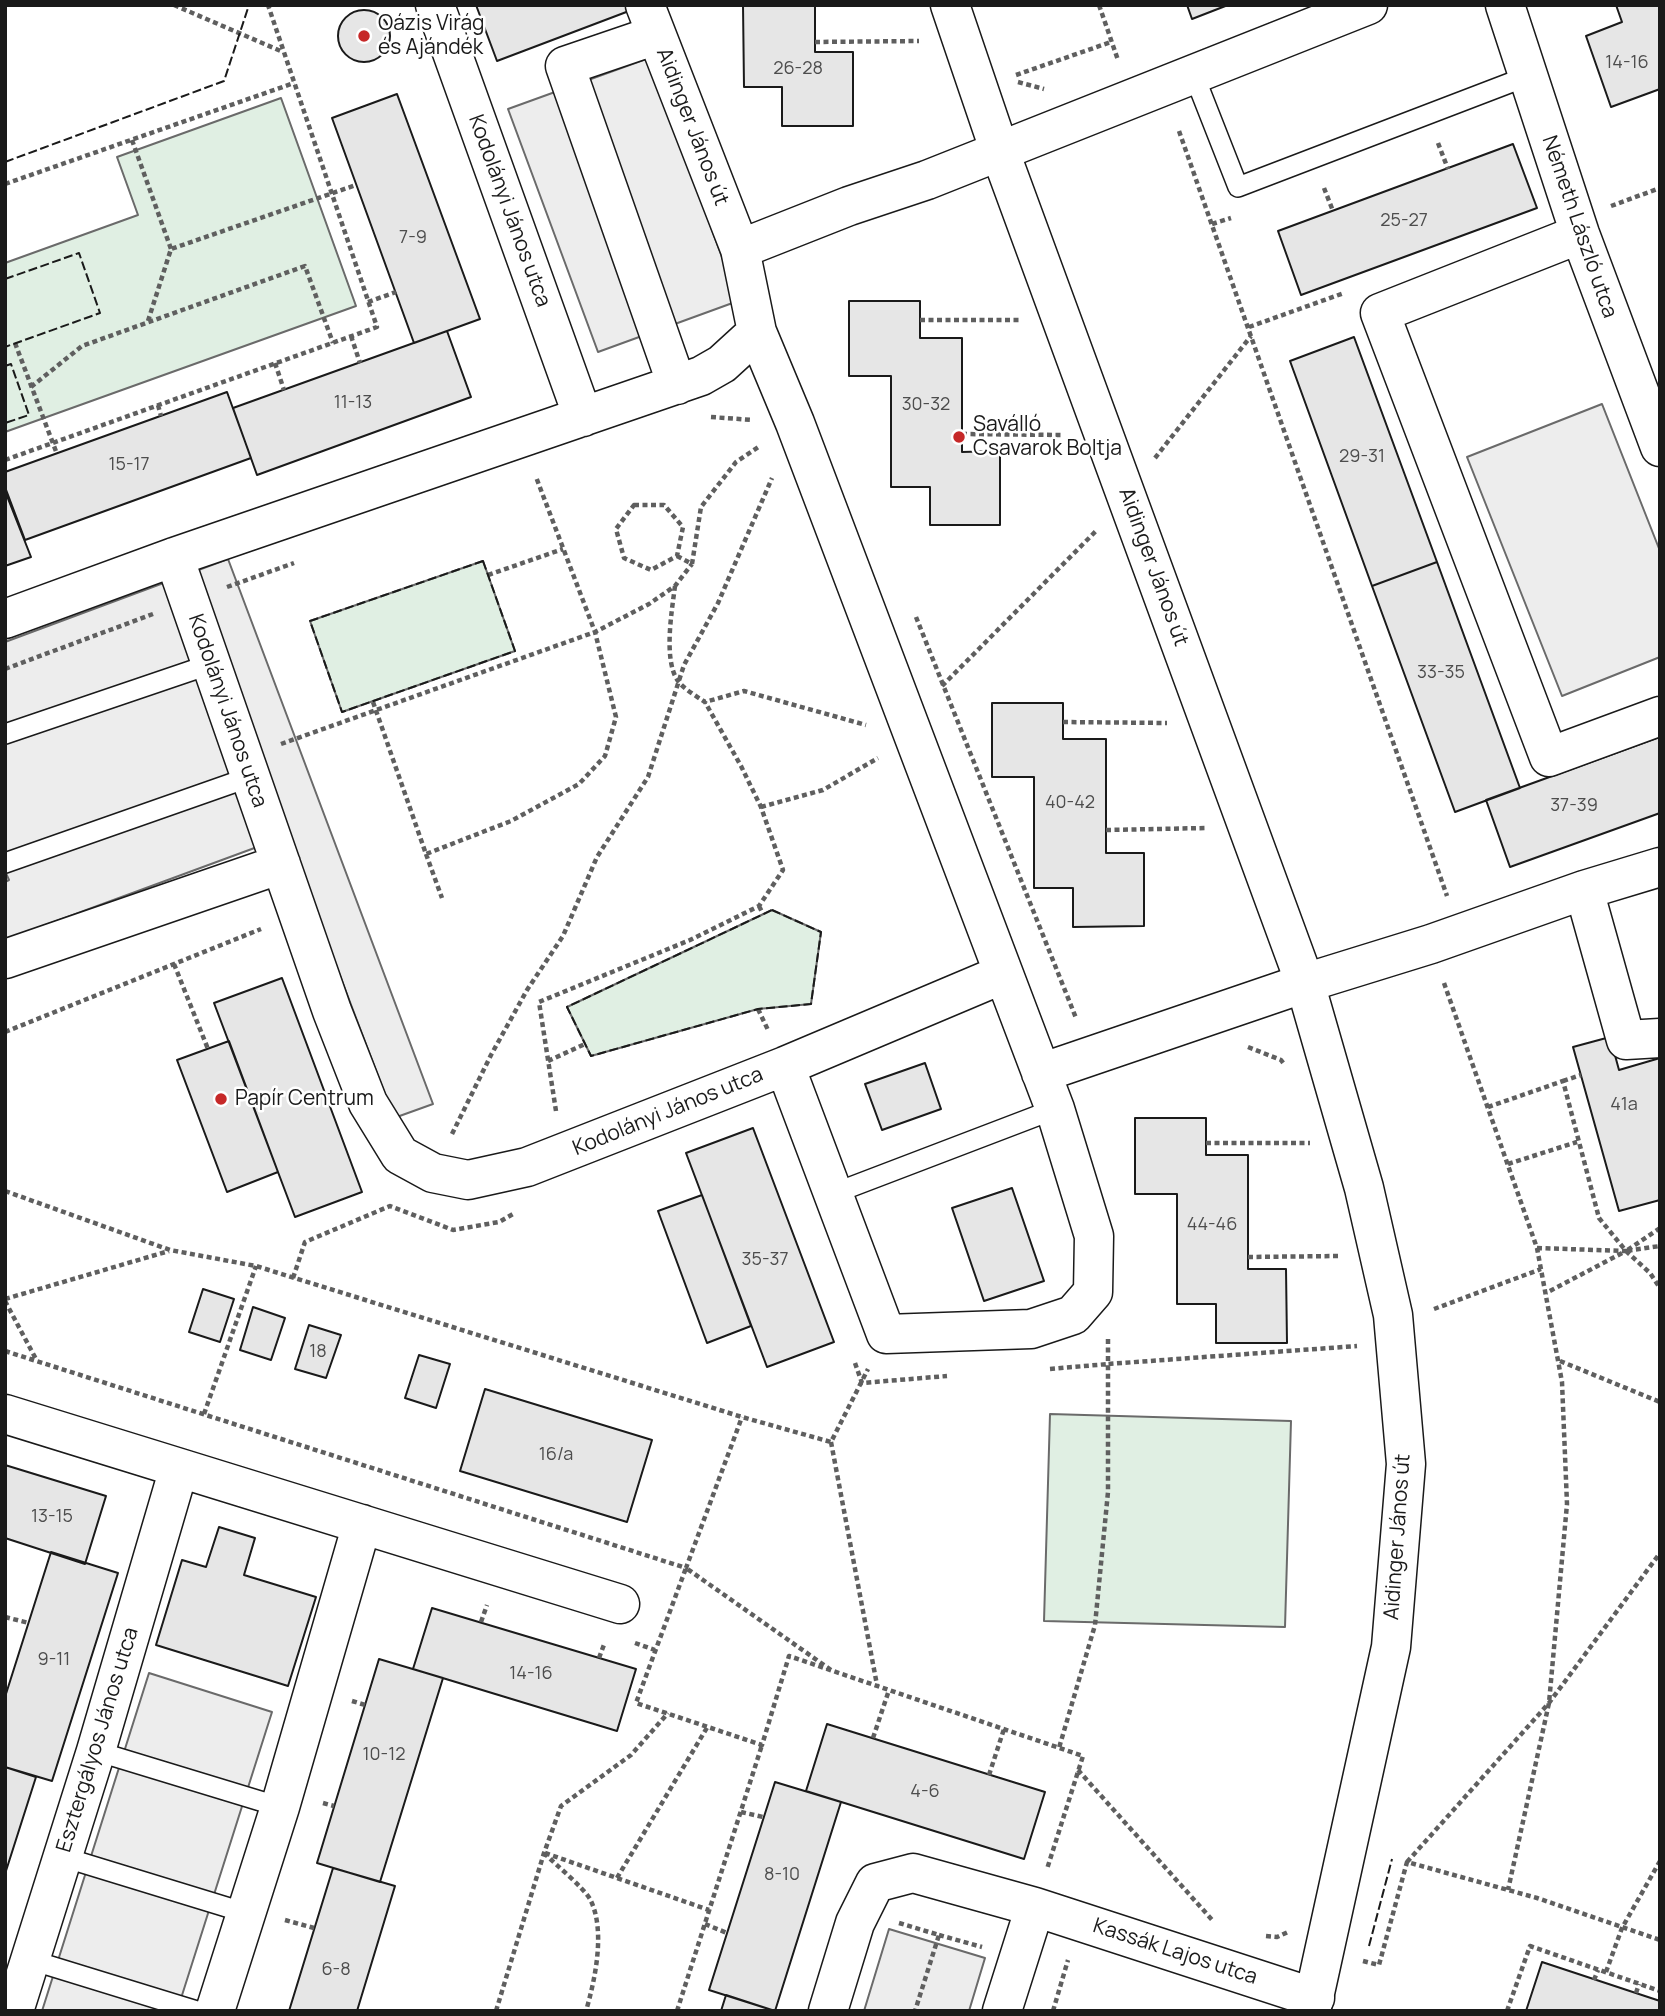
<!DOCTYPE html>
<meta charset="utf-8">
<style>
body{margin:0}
#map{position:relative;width:1665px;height:2016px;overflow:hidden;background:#fff;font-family:Manrope,sans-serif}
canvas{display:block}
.frame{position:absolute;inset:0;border:7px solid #1a1a1a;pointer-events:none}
</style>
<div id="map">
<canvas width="1665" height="2016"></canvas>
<div class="frame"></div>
</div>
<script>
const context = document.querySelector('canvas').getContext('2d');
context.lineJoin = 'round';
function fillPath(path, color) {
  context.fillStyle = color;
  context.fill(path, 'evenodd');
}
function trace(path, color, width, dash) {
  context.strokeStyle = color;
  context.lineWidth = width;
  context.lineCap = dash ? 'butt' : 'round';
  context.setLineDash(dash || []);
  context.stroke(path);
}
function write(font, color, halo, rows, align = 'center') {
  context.font = font + ' Manrope,sans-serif';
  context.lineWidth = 5;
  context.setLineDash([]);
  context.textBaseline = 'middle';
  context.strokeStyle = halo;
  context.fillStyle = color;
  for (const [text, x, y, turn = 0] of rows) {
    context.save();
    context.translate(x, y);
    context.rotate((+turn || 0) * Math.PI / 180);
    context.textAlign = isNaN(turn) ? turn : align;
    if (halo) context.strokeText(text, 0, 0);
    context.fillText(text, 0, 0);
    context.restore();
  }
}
const green = new Path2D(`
 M281,98L356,306L5,432V263L138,215L117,157Z
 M483,561L515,651L342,712L310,621Z
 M772,910L821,932L811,1004L758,1009L591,1056L567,1007Z
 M1050,1414L1291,1421L1285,1627L1044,1621Z`);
fillPath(green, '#e0efe3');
trace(green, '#6a6a6a', 2);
const parking = new Path2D(`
 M649,58L738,301L598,352L508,109Z
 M1602,404L1660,551V657L1562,696L1467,457Z
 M228,559L433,1104L394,1118L287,836L5,940V882L9,880L5,871V642Z
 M149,1673L272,1712L177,2011H42Z
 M889,1929L985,1958L969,2011H864Z`);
fillPath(parking, '#ededed');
trace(parking, '#6a6a6a', 2);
const building = new Path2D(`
 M476,5H627L629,11L497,61Z
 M743,5H815V52H853V126H782V87H744Z
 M1187,5H1228L1192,19Z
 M1616,5H1660V89L1611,107L1586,36L1622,22Z
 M338 36a26 26 0 1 1 52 0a26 26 0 1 1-52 0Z
 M397,94L480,319L414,343L332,118Z
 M1513,144L1537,208L1301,295L1278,231Z
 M849,301H920V338H962V452L1000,451V525H930V487H891V376H849Z
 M447,331L471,397L257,475L233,408Z
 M1354,337L1437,562L1372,586L1290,361Z
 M227,392L251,458L25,540L5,487V472Z
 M5,491L31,557L5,566Z
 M1437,562L1520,788L1455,812L1372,586Z
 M992,703H1063V739H1106V853H1144V926L1073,927V888H1034V777H992Z
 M1660,737V813L1510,867L1486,800Z
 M282,978L362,1192L295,1217L214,1003Z
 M1610,1037L1619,1070L1660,1058V1200L1619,1211L1573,1047Z
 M229,1041L278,1172L227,1192L177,1060Z
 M925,1063L941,1109L882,1130L865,1084Z
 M1135,1118H1206V1155H1248V1269H1286L1287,1343H1216V1304H1177V1194H1135Z
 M753,1128L834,1342L767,1367L686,1153Z
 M1012,1188L1044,1281L984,1301L952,1208Z
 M702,1195L751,1326L707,1343L658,1211Z
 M203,1289L234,1299L220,1342L189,1332Z
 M253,1307L285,1318L271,1360L240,1350Z
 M309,1325L341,1335L326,1378L295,1369Z
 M419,1355L450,1364L436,1408L405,1398Z
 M485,1389L652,1440L627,1522L460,1471Z
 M5,1465L106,1496L85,1564L5,1538Z
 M219,1527L255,1538L244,1575L316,1597L288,1686L156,1645L182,1560L206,1567Z
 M51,1552L118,1573L52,1781L5,1767V1697Z
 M432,1608L636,1669L617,1731L413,1669Z
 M379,1659L443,1678L380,1882L317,1863Z
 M827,1724L1045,1792L1024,1859L806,1791Z
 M5,1767L36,1777L5,1874Z
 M775,1782L841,1802L775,2011L709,1990Z
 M333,1868L395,1886L357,2011H289Z
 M1542,1962L1660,2001V2011H1526Z
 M726,1995L775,2011H721Z`);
fillPath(building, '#e6e6e6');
trace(building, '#1a1a1a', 2);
const service = new Path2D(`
 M1194,75L1238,187L1528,76
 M5,734L211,664
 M5,863L250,777
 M835,1193L1055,1109
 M96,1751L280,1807
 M63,1857L246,1913
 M31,1960L197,2011`);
const minor = new Path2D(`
 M435,5L583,417
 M645,5L740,249L757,332L795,423L1055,1109L1094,1236L1093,1292L1073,1315L1031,1329L886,1334L785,1066
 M1505,5L1580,234L1660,447
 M656,35L565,66L677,385
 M1580,234L1380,313L1549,757L1660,716
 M740,249L849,206L927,180L1368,5
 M174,557L332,1011L368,1103L400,1155L433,1173L468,1180L527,1167L785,1066L1003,974
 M5,619L174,557L701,376L722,364L757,332
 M1584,890L1626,1040L1660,1038
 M5,959L281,864
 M1041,1073L1305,983L1431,944L1584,890L1660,867
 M5,1414L620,1604
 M14,2011L96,1751L179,1468
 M215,2011L280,1807L362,1524
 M828,2011L855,1923L875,1883L913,1873L1035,1907
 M1002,2011L1035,1907L1315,1998`);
const tertiary = new Path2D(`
 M950,5L1000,152L1305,983L1364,1188L1393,1315L1406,1464L1391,1647L1311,2011`);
trace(service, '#1a1a1a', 22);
trace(minor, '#1a1a1a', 41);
trace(tertiary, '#1a1a1a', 41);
trace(new Path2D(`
 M174,5L283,52
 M1099,5L1118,60
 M815,42L919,41
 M1016,75L1111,42
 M1018,82L1044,89
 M1179,131L1447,896
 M132,140L171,249
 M1438,143L1448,169
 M5,184L294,83
 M1324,188L1333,211
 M1611,206L1660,188
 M1212,224L1231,218
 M368,302L396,292
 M920,320H1020
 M148,321L171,249L356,185
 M1249,327L1344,293
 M351,336L360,363
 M15,343L57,454
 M275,363L284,390
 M31,387L82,346L305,266L333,343
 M158,405L161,416
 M711,417L752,420
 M962,434L1063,435
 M1155,458L1251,336
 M5,460L377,327L268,5
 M634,505H664L683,527L677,556L651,570L624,558L616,529Z
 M677,556L692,564L701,507L736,462L760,446
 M488,575L563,549
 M675,586C672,610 663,660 678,681C684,689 696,696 705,702L744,691L866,725
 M227,587L294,563
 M916,617L1076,1018
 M5,669L153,614
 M942,686L1096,531
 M373,702L426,854L511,821L579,784L605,756L616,717L595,632L536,477
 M1063,722L1167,723
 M281,744L595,632L649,604L675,586L692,564
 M761,807L823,790L878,758
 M1106,830L1206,828
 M426,854L442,898
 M759,906L763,914
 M174,964L208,1049
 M1444,983L1537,1248L1562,1382L1567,1504L1549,1703L1508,1890
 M758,1009L768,1030
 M5,1032L261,929
 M1248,1047L1281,1060L1284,1064
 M548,1061L585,1044
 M1563,1081L1581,1075
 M1488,1107L1563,1081L1599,1218L1626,1251L1650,1273L1660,1288
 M556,1111L539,1002L690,940L759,906L783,870L761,807L741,766L705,702
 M452,1134L491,1055L527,990L563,936L597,857L648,777L684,665L718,603L772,478
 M1206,1143H1310
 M1508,1164L1577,1142
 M5,1191L170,1250L256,1266L742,1417L831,1442L868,1369
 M1660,1228L1626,1251L1660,1246
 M1537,1248L1626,1251L1546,1293
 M1248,1257L1338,1256
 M293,1278L305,1242L390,1206L453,1230L499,1222L513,1214
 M5,1299L169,1251
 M5,1301L37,1361
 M1434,1309L1541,1269
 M1108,1339V1364L1357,1346
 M5,1351L686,1568L742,1417
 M1560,1361L1660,1402
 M855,1363L862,1383L947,1376
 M1050,1369L1108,1364V1492L1095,1625L1059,1748
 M204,1414L256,1266
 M831,1442L877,1685
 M5,1617L29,1623
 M481,1622L487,1605
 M635,1643L655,1650
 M599,1658L605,1642
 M831,1670L686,1568L636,1703L762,1745L789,1656L1083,1756L1047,1869
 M352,1701L365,1705
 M873,1738L889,1690
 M1078,1770L1214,1922
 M989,1775L1004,1729
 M323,1803L334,1806
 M741,1812L763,1817
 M544,1853C556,1865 582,1886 590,1899C606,1930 595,1980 586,2011
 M545,1853L709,1910
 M1407,1862L1549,1703L1660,1553
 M617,1878L708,1726
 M285,1920L314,1928
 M899,1923L939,1935L915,2011
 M705,1924L727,1933
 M939,1935L982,1947
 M1266,1936L1277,1937L1288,1932
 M1363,1961L1379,1965L1407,1862L1537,1898L1660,1940
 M1606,1972L1622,1928L1660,1861
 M1594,1980L1598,1970
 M1636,1993L1639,1984
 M496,2011L544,1853L561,1806L631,1755L668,1713
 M677,2011L762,1745
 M1053,2011L1068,1960
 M1507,2011L1530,1946L1660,1991`), '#5f5f5f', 4.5, [5, 3.5]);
trace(service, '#fff', 19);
trace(minor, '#fff', 38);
trace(tertiary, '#fff', 38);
trace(new Path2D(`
 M5,162L224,81L249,5
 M5,279L79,253L100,313L5,347
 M5,366L11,364L29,415L5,423
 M483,561L515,651L342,712L310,621Z
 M772,910L821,932L811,1004L758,1009L591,1056L567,1007Z
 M1369,1946L1392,1859`), '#1a1a1a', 2, [9, 3.5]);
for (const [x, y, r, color] of [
 [364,36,7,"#c62828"],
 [959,437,7,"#c62828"],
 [221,1099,7,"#c62828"]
]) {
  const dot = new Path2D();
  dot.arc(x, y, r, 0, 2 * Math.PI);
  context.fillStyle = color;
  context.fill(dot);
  trace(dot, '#fff', 2.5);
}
write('18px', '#4d4d4d', null, [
 ["14-16",1627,63],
 ["26-28",798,69],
 ["25-27",1404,221],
 ["7-9",413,238],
 ["11-13",353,403],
 ["30-32",926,405],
 ["29-31",1362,457],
 ["15-17",129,465],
 ["33-35",1441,673],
 ["40-42",1070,803],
 ["37-39",1574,806],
 ["41a",1624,1105],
 ["44-46",1212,1225],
 ["35-37",765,1260],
 ["18",318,1352],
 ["16/a",556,1455],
 ["13-15",52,1517],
 ["9-11",54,1660],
 ["14-16",531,1674],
 ["10-12",384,1755],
 ["4-6",925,1792],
 ["8-10",782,1875],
 ["6-8",336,1970]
]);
write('21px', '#1a1a1a', '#fff', [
 ["Oázis Virág",378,24],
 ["és Ajándék",378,48],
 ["Saválló",973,425],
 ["Csavarok Boltja",973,449],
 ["Papír Centrum",235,1099]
], 'left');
write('21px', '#1a1a1a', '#fff', [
 ["Aidinger János út",692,127,69],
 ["Kodolányi János utca",509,211,70],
 ["Németh László utca",1579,227,71],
 ["Aidinger János út",1153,567,70],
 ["Kodolányi János utca",227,711,71],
 ["Kodolányi János utca",668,1112,-22],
 ["Aidinger János út",1398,1537,-86],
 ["Esztergályos János utca",98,1740,-73],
 ["Kassák Lajos utca",1175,1952,18]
]);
</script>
